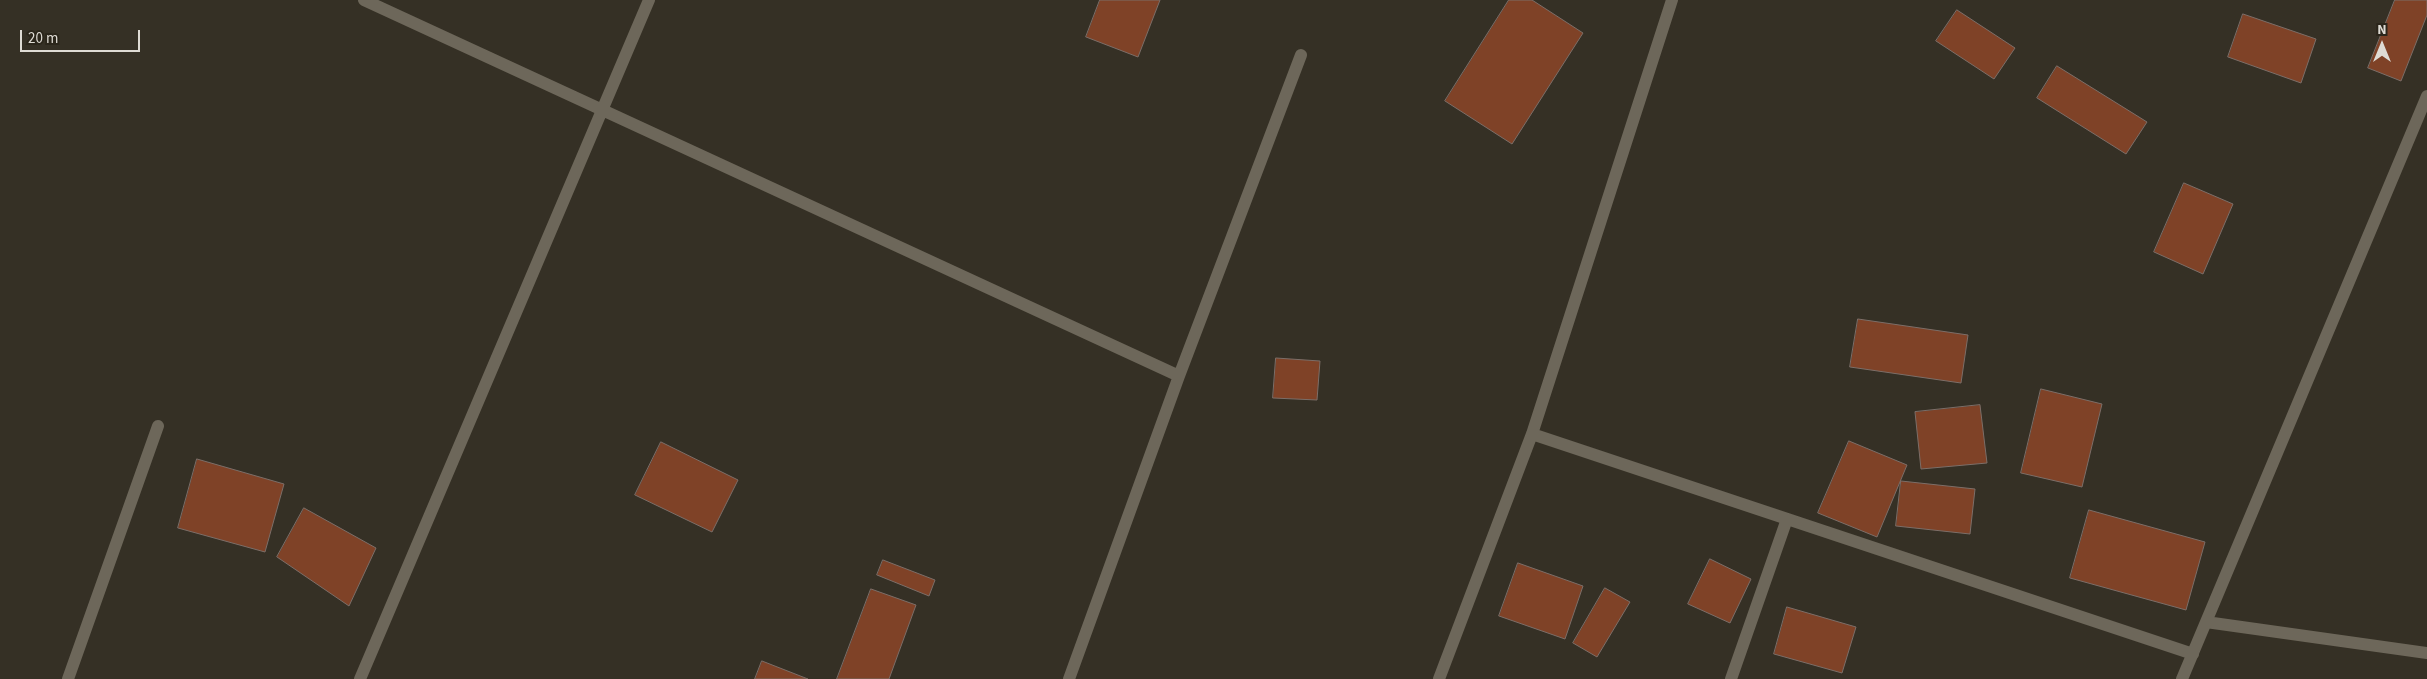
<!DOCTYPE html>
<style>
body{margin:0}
#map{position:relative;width:2427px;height:679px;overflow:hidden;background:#353025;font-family:"Source Sans 3",sans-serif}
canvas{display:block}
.north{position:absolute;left:2357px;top:20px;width:50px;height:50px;-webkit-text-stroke:4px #2b261b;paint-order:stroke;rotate:0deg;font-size:14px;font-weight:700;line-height:20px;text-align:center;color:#dedbd4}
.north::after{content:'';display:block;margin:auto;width:18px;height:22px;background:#dedbd4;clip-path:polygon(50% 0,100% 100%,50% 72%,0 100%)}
.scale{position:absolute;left:20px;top:30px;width:120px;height:22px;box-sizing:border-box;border:2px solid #dedbd4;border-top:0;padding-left:6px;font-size:15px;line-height:18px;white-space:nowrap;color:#dedbd4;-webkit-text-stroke:4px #2b261b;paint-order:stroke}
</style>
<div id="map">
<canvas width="2427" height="679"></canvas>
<div class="north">N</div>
<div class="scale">20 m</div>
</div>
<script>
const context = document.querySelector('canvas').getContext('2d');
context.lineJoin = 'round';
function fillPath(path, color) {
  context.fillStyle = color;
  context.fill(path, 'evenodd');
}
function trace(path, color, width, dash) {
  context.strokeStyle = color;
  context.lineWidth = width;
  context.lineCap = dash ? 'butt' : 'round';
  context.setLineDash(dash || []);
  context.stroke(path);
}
const building = new Path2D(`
 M1100,0H1160L1138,57L1086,37Z
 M1509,0H1532L1583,33L1512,144L1445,101Z
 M2395,0H2427V15L2401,81L2368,68Z
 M1957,10L2015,48L1994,79L1936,41Z
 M2243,14L2316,39L2301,83L2228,57Z
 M2057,66L2147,122L2126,154L2037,98Z
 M2184,183L2233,204L2203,274L2154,252Z
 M1858,319L1968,335L1961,383L1850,367Z
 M1276,358L1320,361L1317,400L1273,398Z
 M2041,389L2102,404L2082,487L2021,473Z
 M1980,405L1987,463L1921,469L1915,412Z
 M1849,441L1907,465L1877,537L1818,513Z
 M661,442L738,480L712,532L635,495Z
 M197,459L284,484L265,552L178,528Z
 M1901,481L1975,489L1970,534L1896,526Z
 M304,508L376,548L349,606L277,557Z
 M2089,510L2205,542L2186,610L2070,578Z
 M1710,559L1751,579L1730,623L1688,604Z
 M883,560L935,580L929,596L877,575Z
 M1518,563L1583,586L1565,639L1499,616Z
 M1605,588L1630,602L1597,657L1573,643Z
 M871,589L916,605L889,679H837Z
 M1787,607L1856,627L1842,673L1774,654Z
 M762,661L808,679H755Z`);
fillPath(building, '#7f4227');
trace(building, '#7c6e68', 1);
trace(new Path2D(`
 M364,0L1179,376
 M1532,434L2193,654
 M2206,622L2427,653
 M68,679L158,426
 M360,679L649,0
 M1069,679L1179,376L1301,55
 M1439,679L1532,434L1672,0
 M1731,679L1787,519
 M2182,679L2427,96`), '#6d675a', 12);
</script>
